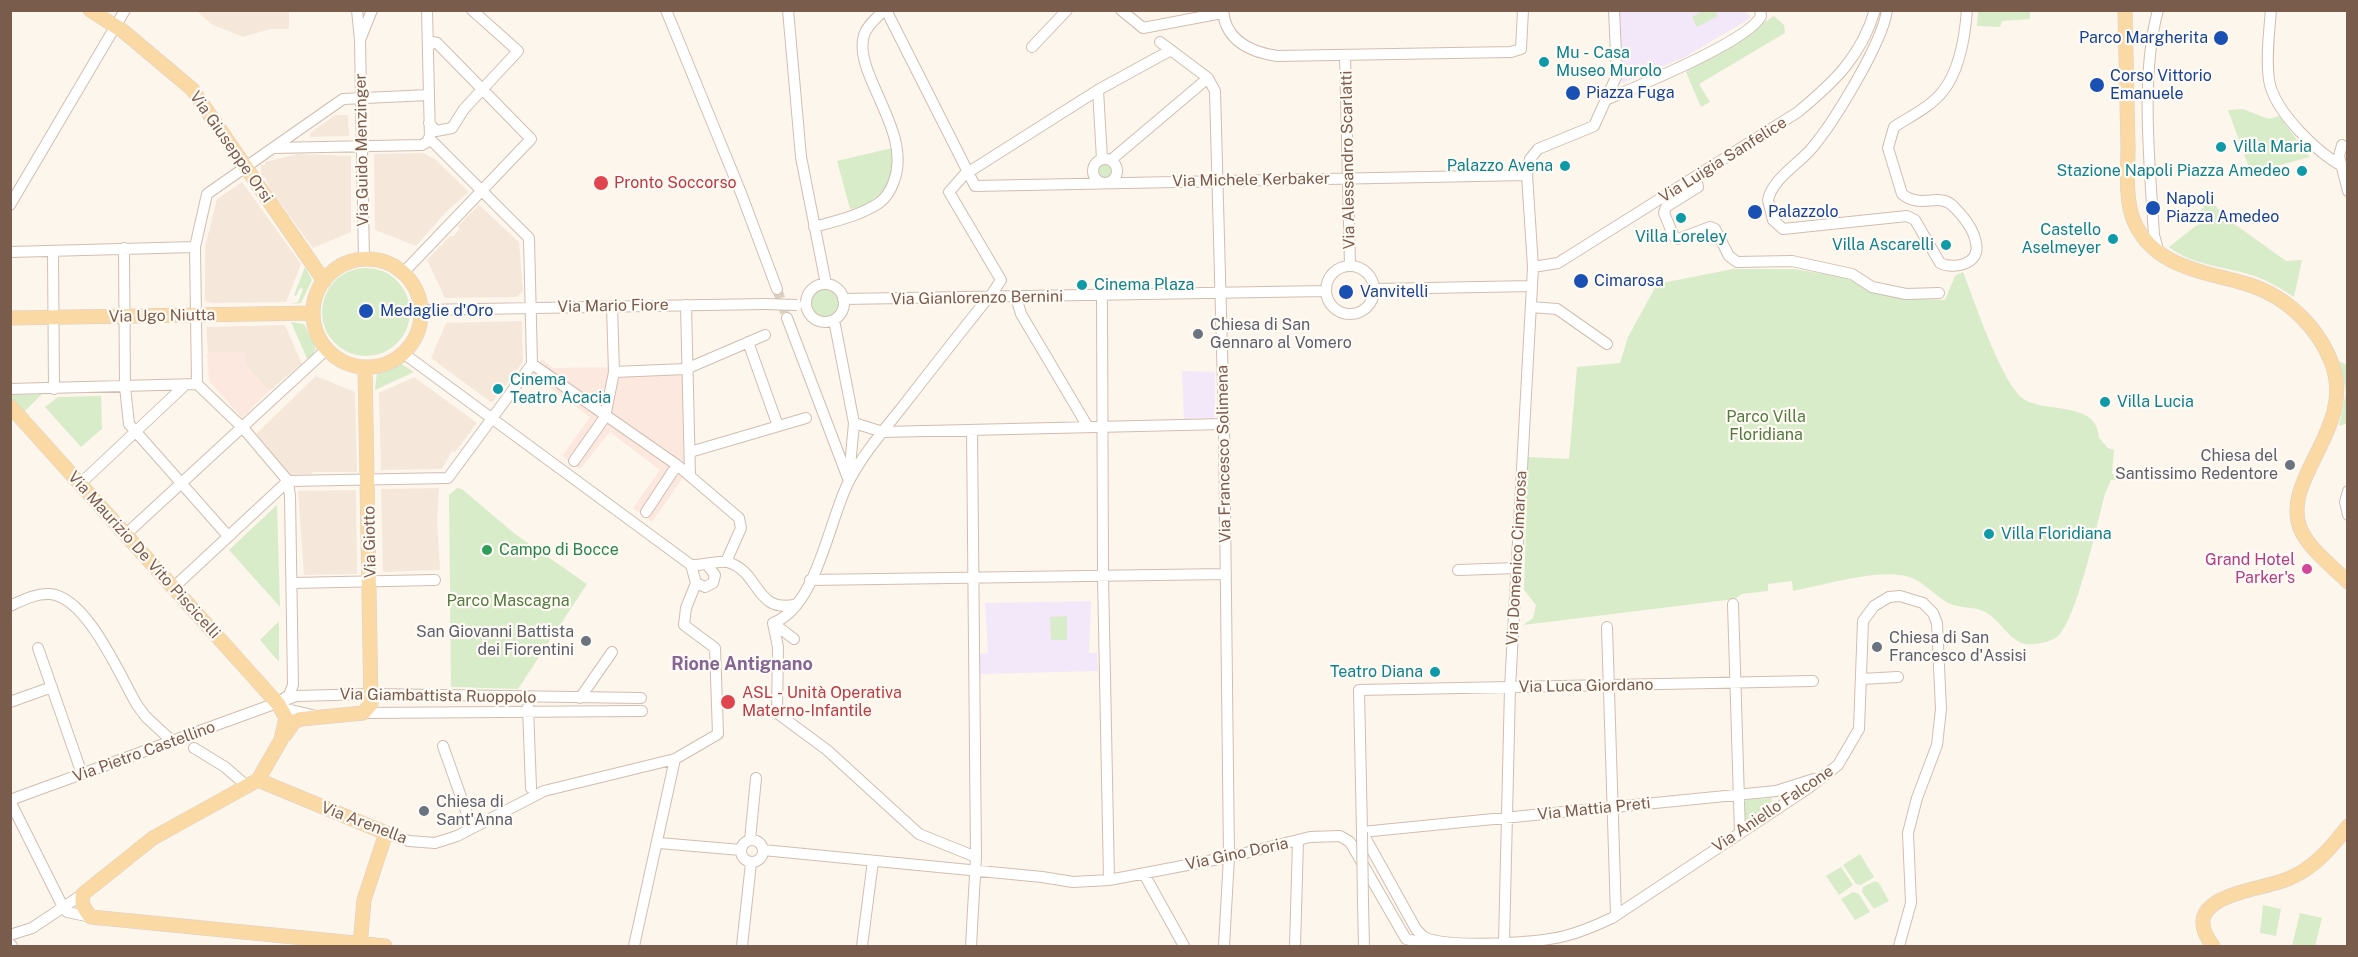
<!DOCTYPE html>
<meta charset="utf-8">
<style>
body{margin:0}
#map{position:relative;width:2358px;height:957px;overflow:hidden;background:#fdf6ec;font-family:"Public Sans",sans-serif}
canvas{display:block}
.frame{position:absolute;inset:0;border:12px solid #7a5c4d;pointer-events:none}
</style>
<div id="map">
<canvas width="2358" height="957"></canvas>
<div class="frame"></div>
</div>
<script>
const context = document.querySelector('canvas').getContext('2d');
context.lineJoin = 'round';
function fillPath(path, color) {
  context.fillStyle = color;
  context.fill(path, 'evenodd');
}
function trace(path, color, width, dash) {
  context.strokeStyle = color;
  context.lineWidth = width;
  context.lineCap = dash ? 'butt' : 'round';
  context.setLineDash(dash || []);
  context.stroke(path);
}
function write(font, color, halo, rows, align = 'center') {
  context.font = font + ' "Public Sans",sans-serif';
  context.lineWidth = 4.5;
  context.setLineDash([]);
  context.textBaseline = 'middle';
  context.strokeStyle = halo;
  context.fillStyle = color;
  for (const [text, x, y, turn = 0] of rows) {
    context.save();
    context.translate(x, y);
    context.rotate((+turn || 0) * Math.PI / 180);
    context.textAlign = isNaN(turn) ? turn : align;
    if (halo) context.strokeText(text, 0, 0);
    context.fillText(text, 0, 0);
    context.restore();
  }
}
fillPath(new Path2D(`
 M197,11H289V29H270L243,37L211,24Z
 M335,115H348L349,136L310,137V133Z
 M423,153L435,159L469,192L446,212L416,246L375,230L374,154Z
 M298,154L351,156V232L313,248L271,191L265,177H261V165H265V162Z
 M242,182L301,264L286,302L211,303L205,301V247L217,199Z
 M479,205L519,242L523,291L517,297L445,298L427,260L450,236H453L460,229L458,226Z
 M522,321L523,362L492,403L431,358L446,323Z
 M285,325L302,364L269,391L246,366V352L208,353L206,327Z
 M316,376L355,392L357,472H313L311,474L290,475L256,434Z
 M414,377L477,423L455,452L452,451L442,469L381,470L379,393Z
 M439,488L437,521L440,570L383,572L381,489Z
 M356,490L357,574L304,575L298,491Z`), '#f5e8da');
fillPath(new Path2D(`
 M246,352V366L269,391L242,418L209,381L207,355L208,353Z
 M542,359L553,368L683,366L687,464L682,479L652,522L633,508L660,470L610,432L580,469L562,456L590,417L531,374Z`), '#fde8e0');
fillPath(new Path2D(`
 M1618,11H1745L1751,18L1683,58L1622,83Z
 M1182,371L1215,372V418L1184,419Z
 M1091,601L1089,653H1097L1098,671L980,674L979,654L988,653L985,603Z`), '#f3e8fa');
fillPath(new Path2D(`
 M1704,10L1715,11L1718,16L1697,27L1692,17Z
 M1978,11H2030V19L2002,21L2000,27L1977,26Z
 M1774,16L1784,25L1785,33L1699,84L1710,102L1701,107L1686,72Z
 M2243,109L2269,119L2279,116L2310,157L2251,173L2228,110Z
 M892,148C893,173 891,190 868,203C862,206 857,209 850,209L837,161Z
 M1096 171a9 9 0 1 1 18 0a9 9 0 1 1-18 0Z
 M2209,198L2226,218L2286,261L2302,260L2294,297C2279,287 2265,279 2248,274C2221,266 2192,265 2169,247L2202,221L2197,213L2204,207L2201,203Z
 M305,267L312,280L301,303L290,304L298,302L303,289L300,288L296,296L294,295Z
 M322 312a44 44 0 1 1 88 0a44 44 0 1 1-88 0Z
 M1733,269H1794L1843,277L1871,290L1916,299L1945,300L1955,276L1963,272C1974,299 2002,386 2025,400C2048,413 2098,401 2099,438L2108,448L2114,450L2112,474H2116L2115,480H2111L2105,494C2096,527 2079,610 2060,634C2054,642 2036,645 2026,644C2008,641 2000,618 1983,611C1972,606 1960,609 1948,603C1934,595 1921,579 1906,576C1875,569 1825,585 1793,591L1792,581L1768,584V591L1742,594L1735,599L1523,625L1533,618L1536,605L1524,590L1528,457L1569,459L1577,367L1620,363L1628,337L1657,284Z
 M810 303a15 15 0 1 1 30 0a15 15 0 1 1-30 0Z
 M291,322L304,324L316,349L308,361Z
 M2339,361L2347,365L2348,423L2339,426L2346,392Z
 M392,363H400L414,372L375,390L377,371Z
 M42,394L24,412L11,397V395Z
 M101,396L102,429L81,447L45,407L58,397Z
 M457,488L462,489L515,534L587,584L518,689L451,687L449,495Z
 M277,505L280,607L229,550Z
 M1067,616V640H1051L1050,617Z
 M279,621V662L260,640Z
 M1771,798L1772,801L1745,824L1744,800Z
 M1860,854L1874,877L1861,885L1856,884L1843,865Z
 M1841,867L1853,885L1839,895L1826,876Z
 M1875,881L1879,883L1889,901L1874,909L1862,892L1863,887Z
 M1853,892L1859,894L1870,912L1855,920L1841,899Z
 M2263,905L2281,909L2276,936L2260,933Z
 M2300,913L2322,918L2315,946H2292Z`), '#d8ecc9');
trace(new Path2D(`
 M777,289L787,318`), '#dcd0c4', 10, [10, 5]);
const minor = new Path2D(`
 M357,10L360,40L364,259
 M427,10L430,139L529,238L532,364L448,478L288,481L244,429L197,384L195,247L207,194L343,99L429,95
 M666,10L741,193L777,289
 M788,10L801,157L826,284
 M886,10L975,186L1527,175
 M1121,10L1143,28L1222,13
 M1223,10C1225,41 1251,52 1277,56L1511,52L1521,49L1523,10
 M1887,10C1883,42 1834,122 1812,148C1799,164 1772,179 1768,200L1773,220L1783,229L1907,216L1915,220L1940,263C1954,270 1981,264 1976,243C1974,230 1963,216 1954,207C1939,191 1922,210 1902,194L1888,148L1894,127C1909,117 1932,106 1943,91C1960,70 1965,36 1967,10
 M2158,10C2140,76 2150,167 2154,235L2159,253
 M2271,10C2269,33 2266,58 2269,80C2274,112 2320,156 2348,169
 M360,40L372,10
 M1160,42L1208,78L1215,91L1224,424L1229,857L1224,946
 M1032,47L1067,10
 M1345,55L1350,265
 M1098,90L1102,159
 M1608,99C1638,86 1749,41 1761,16L1760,10
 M429,123L436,131L452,128L464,109L518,51L472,10
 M2342,145L2339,156L2348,191
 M273,148L422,145L427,142L430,136
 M1093 171a12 12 0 1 1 24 0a12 12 0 1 1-24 0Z
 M1111,160L1208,78
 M1696,178L1698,187L1666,207L1664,213L1674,237L1678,239L1710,227L1715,229L1729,256L1737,262L1792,261L1852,274L1872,287L1906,294L1939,293
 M10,205L125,10
 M814,227C836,221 859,216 879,203C887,197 891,190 894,181C913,131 852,73 864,35C867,25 877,18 884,10
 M124,248L125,387L129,424L228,536
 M53,251L54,389
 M10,252L195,247
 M1326 290a24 24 0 1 1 48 0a24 24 0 1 1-48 0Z
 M1533,267L1558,263L1798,112C1834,82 1861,57 1875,10
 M403,273L531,139L437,43L432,42L428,48
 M806 303a19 19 0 1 1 38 0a19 19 0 1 1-38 0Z
 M1375,289L1532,286
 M1102,296L1103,576L1109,880
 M990,297L1001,280L949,192L964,175L1098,90L1171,50
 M1016,297L1021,314L1088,427
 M843,299L1326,291
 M686,305L690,475
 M1531,307L1557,309L1607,344
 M420,310L764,304
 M787,318L849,481
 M834,320L854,423L849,478
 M748,342L778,426
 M403,353L691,565
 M532,364L677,465L739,518L741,528L726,562
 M614,372L686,369L765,335
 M10,389L197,384
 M854,423L883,432L1224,424
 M690,452L806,418
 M574,461L605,417L614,372L612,306
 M81,483L184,386
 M2348,491L2345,502L2348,515
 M646,512L677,465
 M125,535L327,349
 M691,565C702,566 719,560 727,562C761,571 754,615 797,604
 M1458,570L1517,568
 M810,580L1226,574
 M292,583L435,580
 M696,583L705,587L713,583L715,575L708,566
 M173,588L288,481
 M1733,604L1740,833
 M10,606C23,600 36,593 50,594C87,597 120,676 137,705L146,717L173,742
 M773,623C817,607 829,519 849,481C863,454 884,430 903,406C931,370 959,334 988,298
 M773,623L778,647L777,713L827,750L919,834L976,857
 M773,623L794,639
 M1607,627L1616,915
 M38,648L82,774
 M1861,679L1898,677
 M1813,681L1359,690L1362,832L1416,929C1419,932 1422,936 1426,938C1451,948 1537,943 1565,936C1581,932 1597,925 1612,918L1807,789L1838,765L1859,729L1863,621L1874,606L1889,597L1900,596L1923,603L1933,613L1937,623L1941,709L1937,745L1917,798L1908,833L1911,903L1899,946
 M580,698L612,652
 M282,700L289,695L293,685L290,496L288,481
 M10,702L52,687
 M278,704L287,709L316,716
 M528,707L531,788
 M363,713L642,711
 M443,746L472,828
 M194,748L225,767L248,787
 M10,800L296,696L372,694L641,698
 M10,801L64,909
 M1362,832L1776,791L1814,779
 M386,833L409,841L435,843L457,836L544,791L675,759L718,734L715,648L684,625L686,608L696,583L691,565
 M741 851a11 11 0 1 1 22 0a11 11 0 1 1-22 0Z
 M750,840L756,778
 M659,843L741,850
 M763,850L1042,877L1073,882L1109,880L1229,857L1310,837L1340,836L1350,842L1406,939L1433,945
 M1144,874L1184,946
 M1363,903L1364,946
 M64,909L67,912L91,917
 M10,935L32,928L83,894
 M1504,942L1510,688L1533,267L1527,175L1530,159L1538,149L1594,126L1617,75L1614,10
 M10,944L12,946
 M634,946L675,759
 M742,946L751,863
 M862,946L873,861
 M971,946L976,857L972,430
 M1295,946L1298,841`);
const major = new Path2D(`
 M90,10L123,31L192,89L324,281
 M2125,10C2126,56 2127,101 2128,147C2128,169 2125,197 2133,219C2153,269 2206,271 2250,285C2287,297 2319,328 2332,364C2356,428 2281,478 2300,528C2308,548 2333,567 2348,582
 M313 313a54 54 0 1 1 108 0a54 54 0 1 1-108 0Z
 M10,318L313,313
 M10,406L278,704L286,718L281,740L258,780L153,838L83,894C81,904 84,909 91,917L385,946
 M285,735L294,722L301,719L363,713L371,704L365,367
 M258,780L386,833L364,900L360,946
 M2213,946C2173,894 2263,891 2290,878C2315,867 2331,848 2348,826`);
trace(minor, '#d1beb0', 12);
trace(major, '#dad1cd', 15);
trace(minor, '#fff', 10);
trace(major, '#fbd9a5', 14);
const minorBridge = new Path2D(`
 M764,304L797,305
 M1362,832L1363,903`);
trace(minorBridge, '#d1beb0', 12, []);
trace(minorBridge, '#fff', 10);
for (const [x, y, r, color] of [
 [2221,38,8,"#1a4fb4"],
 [1544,62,6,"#0f9aa8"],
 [2097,85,8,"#1a4fb4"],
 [1573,93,8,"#1a4fb4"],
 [2221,147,6,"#0f9aa8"],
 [1565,166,6,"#0f9aa8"],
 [2302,171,6,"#0f9aa8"],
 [601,183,8,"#e0444e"],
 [2153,208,8,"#1a4fb4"],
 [1755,212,8,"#1a4fb4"],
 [1681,218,6,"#0f9aa8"],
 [2113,239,6,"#0f9aa8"],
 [1946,245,6,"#0f9aa8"],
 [1581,281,8,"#1a4fb4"],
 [1082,285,6,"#0f9aa8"],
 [1346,292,8,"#1a4fb4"],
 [366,311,8,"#1a4fb4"],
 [1198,334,6,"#6b7280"],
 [498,389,6,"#0f9aa8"],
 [2105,402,6,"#0f9aa8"],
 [2290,465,6,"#6b7280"],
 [1989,534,6,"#0f9aa8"],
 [487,550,6,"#2e9e5b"],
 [2307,569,6,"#d1479c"],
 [586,641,6,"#6b7280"],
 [1877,647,6,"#6b7280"],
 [1435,672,6,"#0f9aa8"],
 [728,702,8,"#e0444e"],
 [424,811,6,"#6b7280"]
]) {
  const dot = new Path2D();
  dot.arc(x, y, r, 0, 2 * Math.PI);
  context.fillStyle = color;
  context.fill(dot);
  trace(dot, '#fffaf3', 2);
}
write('16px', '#164399', '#fffaf3', [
 ["Parco Margherita",2208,38,"right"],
 ["Corso Vittorio",2110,76],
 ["Emanuele",2110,94],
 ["Piazza Fuga",1586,93],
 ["Napoli",2166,199],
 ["Piazza Amedeo",2166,217],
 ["Palazzolo",1768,212],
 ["Cimarosa",1594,281],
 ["Vanvitelli",1360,292],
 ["Medaglie d'Oro",380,311]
], 'left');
write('16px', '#0d838f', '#fffaf3', [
 ["Mu - Casa",1556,53],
 ["Museo Murolo",1556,71],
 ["Villa Maria",2233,147],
 ["Palazzo Avena",1553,166,"right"],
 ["Stazione Napoli Piazza Amedeo",2290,171,"right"],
 ["Castello",2101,230,"right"],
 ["Aselmeyer",2101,248,"right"],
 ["Villa Loreley",1681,237,"center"],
 ["Villa Ascarelli",1934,245,"right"],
 ["Cinema Plaza",1094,285],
 ["Cinema",510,380],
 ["Teatro Acacia",510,398],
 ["Villa Lucia",2117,402],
 ["Villa Floridiana",2001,534],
 ["Teatro Diana",1423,672,"right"]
], 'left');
write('16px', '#7a5c4d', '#fffaf3', [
 ["Via Giuseppe Orsi",231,147,55],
 ["Via Guido Menzinger",362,150,-91],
 ["Via Alessandro Scarlatti",1348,160,-91],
 ["Via Luigia Sanfelice",1723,160,-32],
 ["Via Michele Kerbaker",1251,180,-1],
 ["Via Gianlorenzo Bernini",977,298,-1],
 ["Via Mario Fiore",613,306,-1],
 ["Via Ugo Niutta",162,316,-1],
 ["Via Francesco Solimena",1224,454,-91],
 ["Via Giotto",370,542,-91],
 ["Via Maurizio De Vito Piscicelli",144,555,48],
 ["Via Domenico Cimarosa",1517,558,-87],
 ["Via Luca Giordano",1586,686,-1],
 ["Via Giambattista Ruoppolo",438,696,1],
 ["Via Pietro Castellino",144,752,-20],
 ["Via Mattia Preti",1594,809,-6],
 ["Via Aniello Falcone",1773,809,-34],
 ["Via Arenella",364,823,21],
 ["Via Gino Doria",1237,854,-12]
]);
write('16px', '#be3a42', '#fffaf3', [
 ["Pronto Soccorso",614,183],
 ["ASL - Unità Operativa",742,693],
 ["Materno-Infantile",742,711]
], 'left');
write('16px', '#5b616d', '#fffaf3', [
 ["Chiesa di San",1210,325],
 ["Gennaro al Vomero",1210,343],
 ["Chiesa del",2278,456,"right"],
 ["Santissimo Redentore",2278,474,"right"],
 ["San Giovanni Battista",574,632,"right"],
 ["dei Fiorentini",574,650,"right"],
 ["Chiesa di San",1889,638],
 ["Francesco d'Assisi",1889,656],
 ["Chiesa di",436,802],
 ["Sant'Anna",436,820]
], 'left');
write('16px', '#537a41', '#fffaf3', [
 ["Parco Villa",1766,417],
 ["Floridiana",1766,435],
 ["Parco Mascagna",508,601]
]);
write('16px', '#27864d', '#fffaf3', [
 ["Campo di Bocce",499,550]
], 'left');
write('16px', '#b23c85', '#fffaf3', [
 ["Grand Hotel",2295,560],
 ["Parker's",2295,578]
], 'right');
write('bold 18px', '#846695', '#fffaf3', [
 ["Rione Antignano",742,664]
]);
</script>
